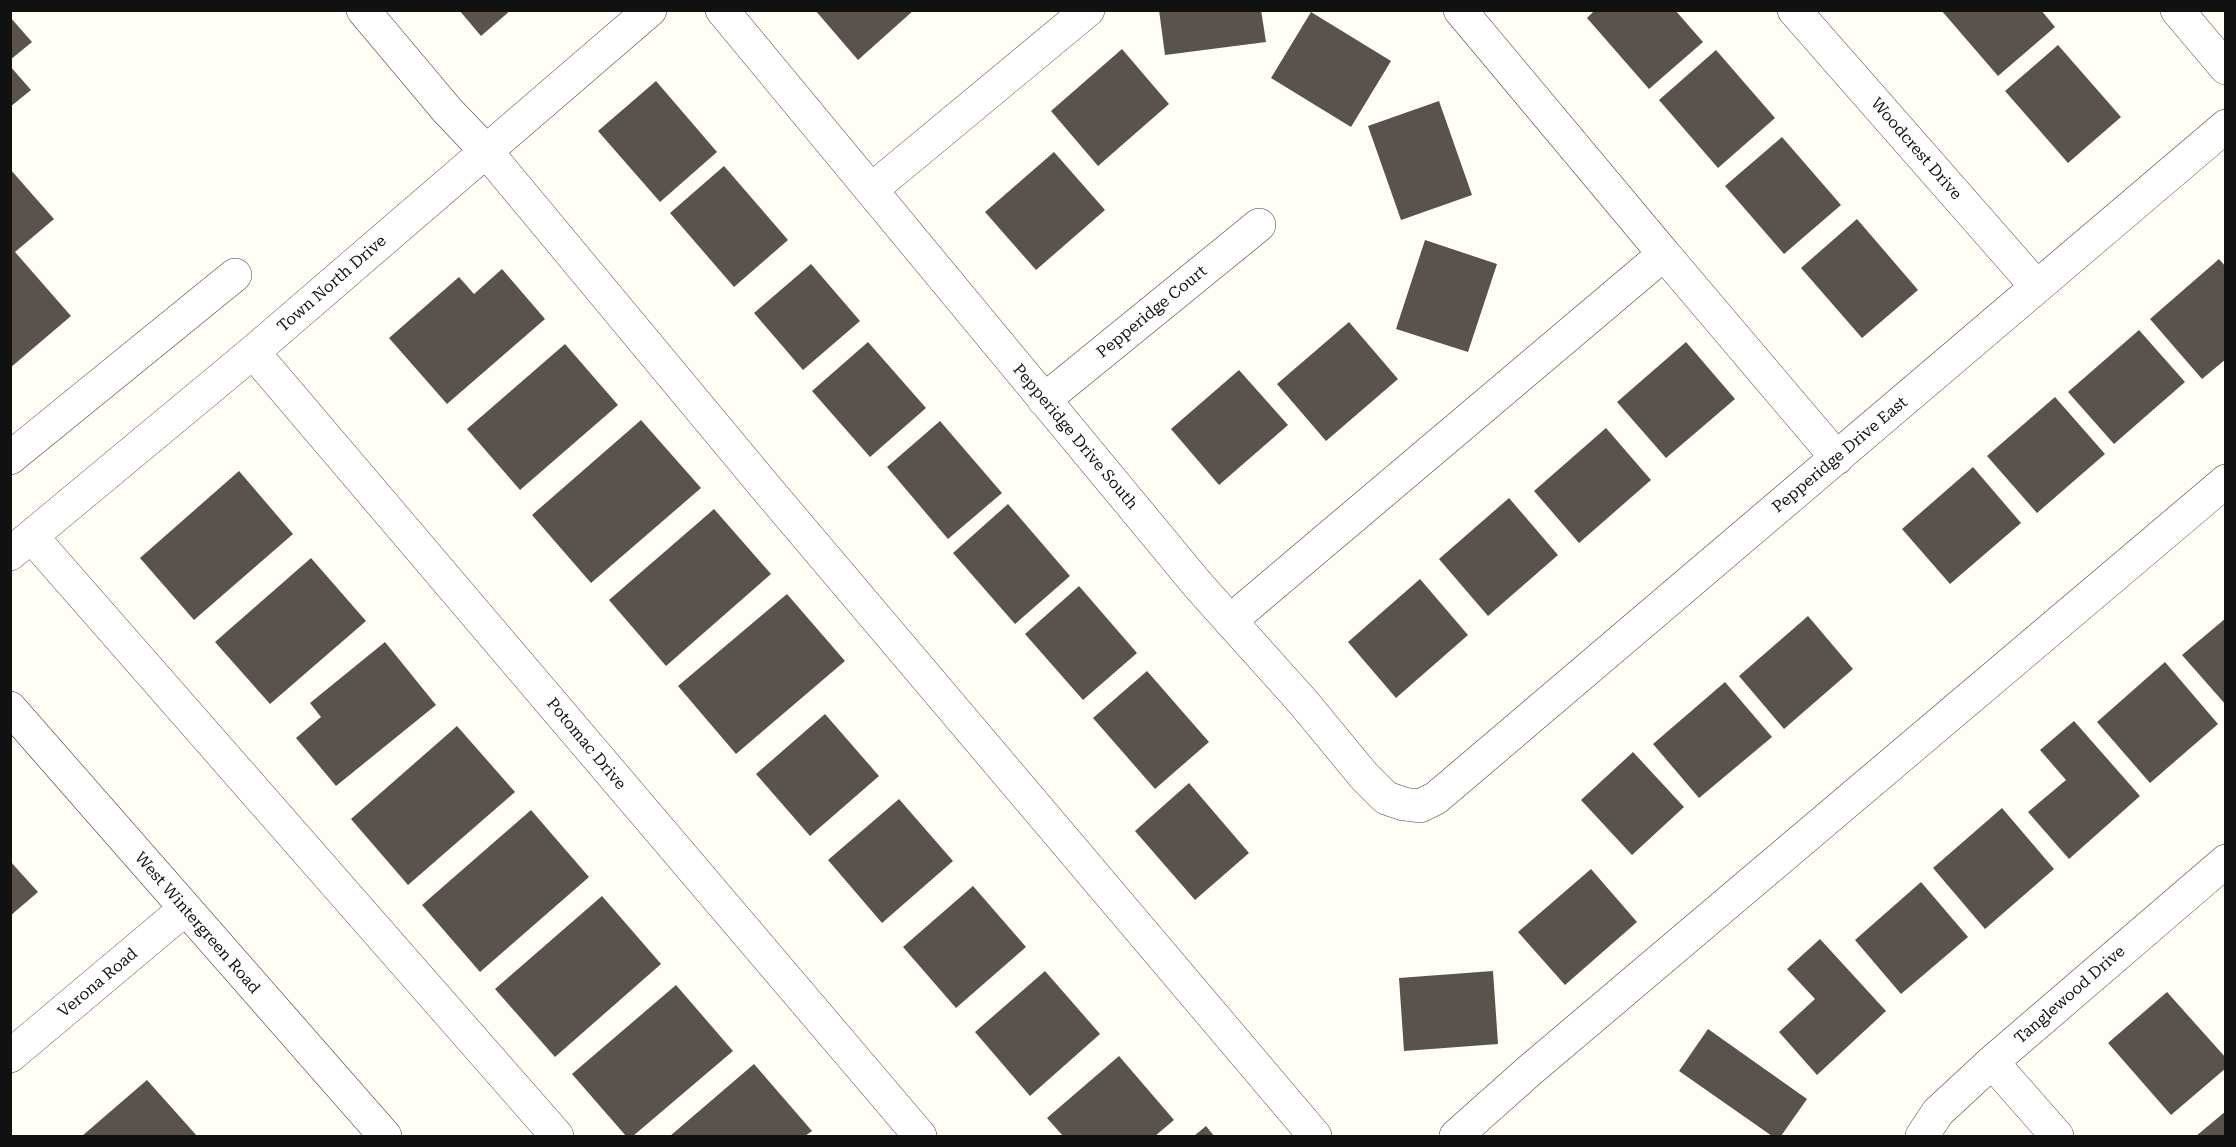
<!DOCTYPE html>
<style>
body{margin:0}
#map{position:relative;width:2236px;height:1147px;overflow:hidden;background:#fffdf5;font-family:"Roboto Serif",serif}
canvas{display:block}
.frame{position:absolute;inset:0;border:12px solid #111;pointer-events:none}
</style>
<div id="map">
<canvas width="2236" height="1147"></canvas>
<div class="frame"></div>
</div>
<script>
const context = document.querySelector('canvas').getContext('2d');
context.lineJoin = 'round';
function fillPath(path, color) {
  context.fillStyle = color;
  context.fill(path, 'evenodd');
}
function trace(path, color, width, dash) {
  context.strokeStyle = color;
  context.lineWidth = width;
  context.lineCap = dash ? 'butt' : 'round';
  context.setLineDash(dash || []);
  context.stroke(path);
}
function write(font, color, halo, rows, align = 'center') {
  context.font = font + ' "Roboto Serif",serif';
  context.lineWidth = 6;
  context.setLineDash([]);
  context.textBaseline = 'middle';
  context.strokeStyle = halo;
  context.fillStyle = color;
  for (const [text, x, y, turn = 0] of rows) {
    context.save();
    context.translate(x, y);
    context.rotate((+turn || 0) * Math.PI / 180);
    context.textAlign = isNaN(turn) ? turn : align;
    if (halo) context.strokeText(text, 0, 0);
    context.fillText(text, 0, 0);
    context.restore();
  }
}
fillPath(new Path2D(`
 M459,10H511L481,36Z
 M815,10H914L858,60Z
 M1159,10H1261L1266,42L1165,55Z
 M1595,10H1675L1703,42L1649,89L1587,18Z
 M1941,10H2041L2055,27L1998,76Z
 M1311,12L1391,61L1351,127L1271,78Z
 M10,17L32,42L10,60Z
 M2058,45L2121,117L2068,163L2005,91Z
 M1122,49L1169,104L1098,166L1051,111Z
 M1716,50L1775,118L1718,168L1659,100Z
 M10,66L31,90L10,107Z
 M656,81L717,152L660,202L598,131Z
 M1439,101L1472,195L1401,220L1368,126Z
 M1782,137L1841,205L1784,254L1725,186Z
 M1054,152L1105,210L1036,270L985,212Z
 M724,166L788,240L734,287L670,213Z
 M10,169L54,219L15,252L71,316L10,368Z
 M1857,219L1918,290L1862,338L1801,268Z
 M1425,240L1497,264L1468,352L1396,329Z
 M2219,259L2226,267V359L2202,379L2150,319Z
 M811,264L860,321L803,370L754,313Z
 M502,269L545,319L447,404L389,338L459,277L474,294Z
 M1349,322L1398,379L1326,441L1277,384Z
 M2139,330L2185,382L2114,444L2068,392Z
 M868,342L926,408L870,457L812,391Z
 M1686,342L1735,399L1666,458L1617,402Z
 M565,344L618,405L520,490L467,429Z
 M1239,370L1288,425L1219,485L1171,429Z
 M2055,397L2105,454L2037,513L1987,456Z
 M641,420L701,488L591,583L532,515Z
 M940,421L1002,493L948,539L887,467Z
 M1606,428L1651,480L1579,543L1534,491Z
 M1973,467L2021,523L1950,584L1902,529Z
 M239,471L293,534L194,620L140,558Z
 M1509,498L1558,555L1488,616L1439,559Z
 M1008,504L1070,576L1015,624L953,553Z
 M714,509L771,574L666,666L609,600Z
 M311,558L366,621L270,704L215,642Z
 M1420,579L1468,635L1396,698L1348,642Z
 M1079,586L1137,653L1083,700L1025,634Z
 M787,594L845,661L736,754L678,686Z
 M1808,616L1853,669L1784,729L1739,676Z
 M2226,618V705L2182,655Z
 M385,642L436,705L336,786L296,738L321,717L310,703Z
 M2165,662L2218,724L2150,783L2097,722Z
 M1147,671L1209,742L1155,789L1093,718Z
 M1725,682L1772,737L1699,798L1653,744Z
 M825,714L879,776L810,836L756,774Z
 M2074,721L2140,796L2069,859L2028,812L2066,780L2040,750Z
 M457,726L515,792L408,885L351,819Z
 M1633,752L1684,807L1632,855L1581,800Z
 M1189,783L1249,853L1195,900L1135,831Z
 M899,799L953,861L882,923L828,860Z
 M2002,808L2054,869L1985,929L1933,868Z
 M531,810L589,877L480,972L422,905Z
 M10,861L38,892L10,916Z
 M1591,869L1637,922L1565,985L1518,932Z
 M1921,882L1968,937L1901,994L1855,940Z
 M973,886L1026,947L956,1008L903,947Z
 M602,896L661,964L555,1057L495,989Z
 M1820,939L1886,1011L1817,1075L1779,1032L1815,999L1787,969Z
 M1045,971L1100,1034L1030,1096L975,1032Z
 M1493,971L1498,1044L1404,1051L1399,978Z
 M676,985L733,1051L633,1136H626L572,1074Z
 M2167,992L2226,1058V1068L2171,1115L2108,1043Z
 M1708,1029L1807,1099L1781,1136H1772L1679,1071Z
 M1119,1056L1174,1120L1155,1136H1063L1047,1118Z
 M754,1064L812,1131L805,1136H670Z
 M147,1080L197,1136H82Z
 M2226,1111V1136H2196Z
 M1206,1126L1214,1136H1194Z`), '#5a524d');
const minor = new Path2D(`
 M363,10L447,110L486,151L767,489L1315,1136
 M722,10L1198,585L1303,702L1364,776L1386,798L1404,804L1420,806L1436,798L2226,126
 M1460,10L1664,254
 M1794,10L2037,287
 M2177,10L2226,68
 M871,190L1088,10
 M253,352L920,1136
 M1044,400L1259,225
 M10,458L235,275
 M32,537L557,1136
 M10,554L253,352L650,10
 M1230,621L1664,254L1837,458
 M10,708L385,1136
 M10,1056L185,909
 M1992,1062L2057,1136
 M1456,1136L1529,1071L2226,481
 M1922,1136L1938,1112L1992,1062L2226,861`);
trace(minor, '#444', 34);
trace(minor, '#fff', 33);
write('16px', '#111', '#fff', [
 ["Woodcrest Drive",1916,149,49],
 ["Town North Drive",332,284,-41],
 ["Pepperidge Court",1152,312,-39],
 ["Pepperidge Drive South",1075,437,50],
 ["Pepperidge Drive East",1840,455,-40],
 ["Potomac Drive",586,744,50],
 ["West Wintergreen Road",197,923,49],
 ["Verona Road",98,983,-40],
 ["Tanglewood Drive",2070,995,-41]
]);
</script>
